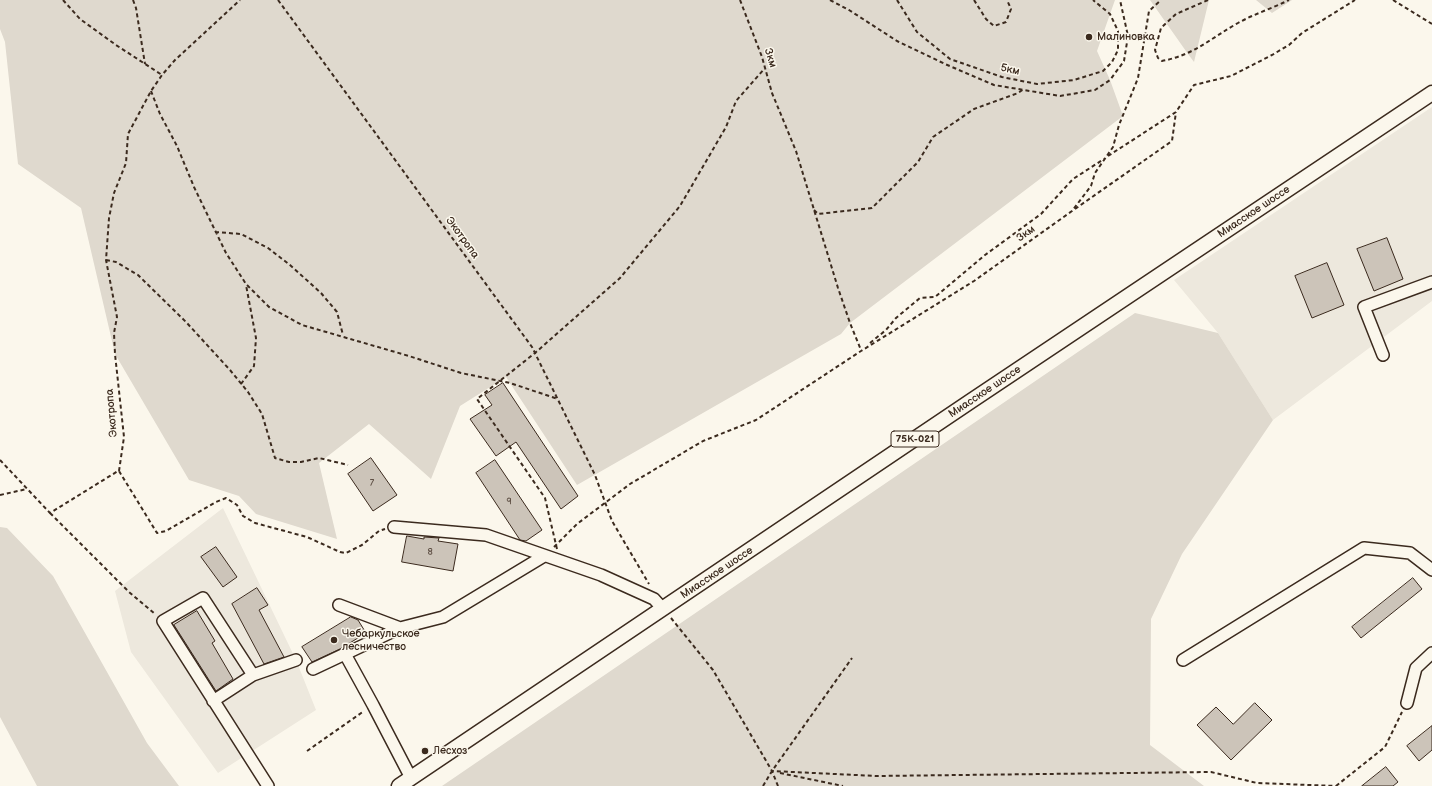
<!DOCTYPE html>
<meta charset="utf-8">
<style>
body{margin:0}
canvas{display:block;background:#fbf7ec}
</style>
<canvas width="1432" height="786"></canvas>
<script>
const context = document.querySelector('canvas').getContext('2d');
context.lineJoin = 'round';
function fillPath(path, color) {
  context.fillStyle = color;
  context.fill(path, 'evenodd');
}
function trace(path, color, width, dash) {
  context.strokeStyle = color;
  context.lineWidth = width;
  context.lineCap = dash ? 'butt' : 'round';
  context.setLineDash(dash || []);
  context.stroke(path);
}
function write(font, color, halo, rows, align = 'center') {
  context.font = font + ' "Balsamiq Sans",sans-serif';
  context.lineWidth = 3;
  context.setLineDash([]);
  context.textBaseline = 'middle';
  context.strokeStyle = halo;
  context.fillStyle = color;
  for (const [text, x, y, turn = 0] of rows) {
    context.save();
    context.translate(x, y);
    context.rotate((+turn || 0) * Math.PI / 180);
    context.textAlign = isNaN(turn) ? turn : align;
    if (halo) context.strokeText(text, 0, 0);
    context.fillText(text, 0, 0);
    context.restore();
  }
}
fillPath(new Path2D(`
 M1432,107V301L1273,420L1218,333L1174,280Z
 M223,508L296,660L316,710L218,773L131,652L115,591Z`), '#ede8dd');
fillPath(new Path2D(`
 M0,0H1115L1097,51L1110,80L1123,116L850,323L841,334L577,485L506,377L460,406L431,479L369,424L319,463L337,539L256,514L239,496L189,480L115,354L81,208L18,164L5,42L0,29Z
 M1150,0H1209L1194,62L1188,54Z
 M1256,0H1292L1272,13Z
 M1135,313L1218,333L1273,420L1182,554L1151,619L1150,745L1204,786H442Z
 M0,527L7,528L53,576L147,743L179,786H37L0,717Z`), '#dfd9ce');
const building = new Path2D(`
 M1387,238L1403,279L1374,291L1357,249Z
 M1327,263L1344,305L1312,318L1295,276Z
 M503,383L578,496L561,509L516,442L496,456L470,419L492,405L485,395Z
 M371,458L397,495L373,511L348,474Z
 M495,460L542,530L526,541L520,540L476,473Z
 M407,536L424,539V537L439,538L438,541L458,544L453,571L402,562Z
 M216,547L237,577L223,587L201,557Z
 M1413,578L1422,589L1361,638L1352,627Z
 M257,588L268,605L259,610L284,657L264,664L232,604Z
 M197,611L215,641L212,643L233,679L216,691L174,625Z
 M351,617L358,620L366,633L340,649L312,662L302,647Z
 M1255,703L1272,720L1231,760L1197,725L1216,707L1233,724Z
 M1432,726V750L1419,761L1407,746Z
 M1386,767L1398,782L1393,786H1362Z`);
fillPath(building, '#ccc4b9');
trace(building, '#3b2a1e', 1);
const minor = new Path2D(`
 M1383,355L1364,307L1432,282
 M394,527L486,535L601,575L654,599L663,609
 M339,605L400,628L443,617L544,556
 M345,654L373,705L411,778
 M1183,660L1364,548L1410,553L1432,570
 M313,669L400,628
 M253,675L296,660
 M213,701L253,675L203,598L163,621L268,786
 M1407,703L1416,668L1432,653`);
const major = new Path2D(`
 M399,786L971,401L1432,93`);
trace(minor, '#3b2a1e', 14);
trace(major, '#3b2a1e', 17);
trace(new Path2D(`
 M63,0L80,19L116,45L162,75
 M133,0L136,8L145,64
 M278,0L532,347L595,475L612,521L649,584
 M740,0L762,57L772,93L796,151L838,288L850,323L861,350
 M830,0L849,10L897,41L945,64L994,85L1060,96L1095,90L1110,80L1124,61L1128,36L1120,0
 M897,0L917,32L950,59L1002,77L1037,84L1074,80L1103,71L1112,62L1118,50V31L1110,14L1093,0
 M974,0L986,19L994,26L1006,22L1011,9L1007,0
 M1208,0L1176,14L1161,28L1155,50L1158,58L1162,61C1194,55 1211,38 1238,23C1254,14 1273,8 1289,0
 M1393,0L1432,24
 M151,91L160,114L177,146L194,187L226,253L246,284L269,307L302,325L409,356L461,373L510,383L558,399
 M1108,156L1176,112L1194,85L1231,76L1272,55L1289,45L1302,33L1355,0
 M1075,209L1172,141L1176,112
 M814,210L818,214L872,208L918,162L933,137L974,109L1018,93L1024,89
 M215,232L241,234L268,248L290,265L321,293L337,312L343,335
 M106,260L116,262L138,275L186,322L230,370L248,392L262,414L275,458L289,462H301L319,458L348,465
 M870,343L886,330L896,318L920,298L935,297L985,255L1041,214L1073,179L1104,159
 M241,384L254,366L256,338L246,285
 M0,460L50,513L118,471
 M119,471L124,437L115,354L114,333L117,317L106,260L109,218L114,193L126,163L128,134L151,91L162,75L175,60L240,0
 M119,471L157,533L166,531L216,502L226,498L237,505L243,516L255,523L307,537L340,552L346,553L362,545L379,531L385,529
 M0,495L27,489
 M50,513L129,592L155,614
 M554,547L577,524L630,484L703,441L756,420L861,351L974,281L1072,211L1091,186L1095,173L1113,147L1119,125L1138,78L1149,11L1161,0
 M557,549L545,498L477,399L535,353L620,278L680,206L726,127L736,101L765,68
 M671,618L713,670L772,771
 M307,751L364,711
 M780,773L843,786
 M763,786L772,771L852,658
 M778,786L772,771L876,776L1211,772L1257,783L1336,786
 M1336,786L1385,747L1402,712`), '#3b2a1e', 2, [4, 3]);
trace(minor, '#fbf7ec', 11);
trace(major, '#fbf7ec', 14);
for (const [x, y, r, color] of [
 [1089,37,4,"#3b2a1e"],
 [334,640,4,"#3b2a1e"],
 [425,751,4,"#3b2a1e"]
]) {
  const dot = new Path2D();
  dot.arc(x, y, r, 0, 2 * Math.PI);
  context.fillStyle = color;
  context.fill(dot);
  trace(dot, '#fbf7ec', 1.5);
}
write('9px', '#5f5045', null, [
 ["7",372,484],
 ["9",509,502],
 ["8",430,553]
]);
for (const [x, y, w] of [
 [915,439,48]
]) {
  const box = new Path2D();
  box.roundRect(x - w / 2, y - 8, w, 16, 3);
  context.fillStyle = '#fbf7ec';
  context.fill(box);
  trace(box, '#3b2a1e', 1);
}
write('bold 10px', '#3b2a1e', null, [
 ["75К-021",915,439]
]);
write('11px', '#3b2a1e', '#fbf7ec', [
 ["Малиновка",1097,37],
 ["Чебаркульское",342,634],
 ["лесничество",342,647],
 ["Лесхоз",433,751]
], 'left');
write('11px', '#3b2a1e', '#fbf7ec', [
 ["3км",770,58,73],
 ["5км",1010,70,13],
 ["Миасское шоссе",1254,212,-34],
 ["3км",1026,234,-36],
 ["Экотропа",462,238,54],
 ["Миасское шоссе",985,392,-34],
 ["Экотропа",112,413,-95],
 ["Миасское шоссе",717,573,-34]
]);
</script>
